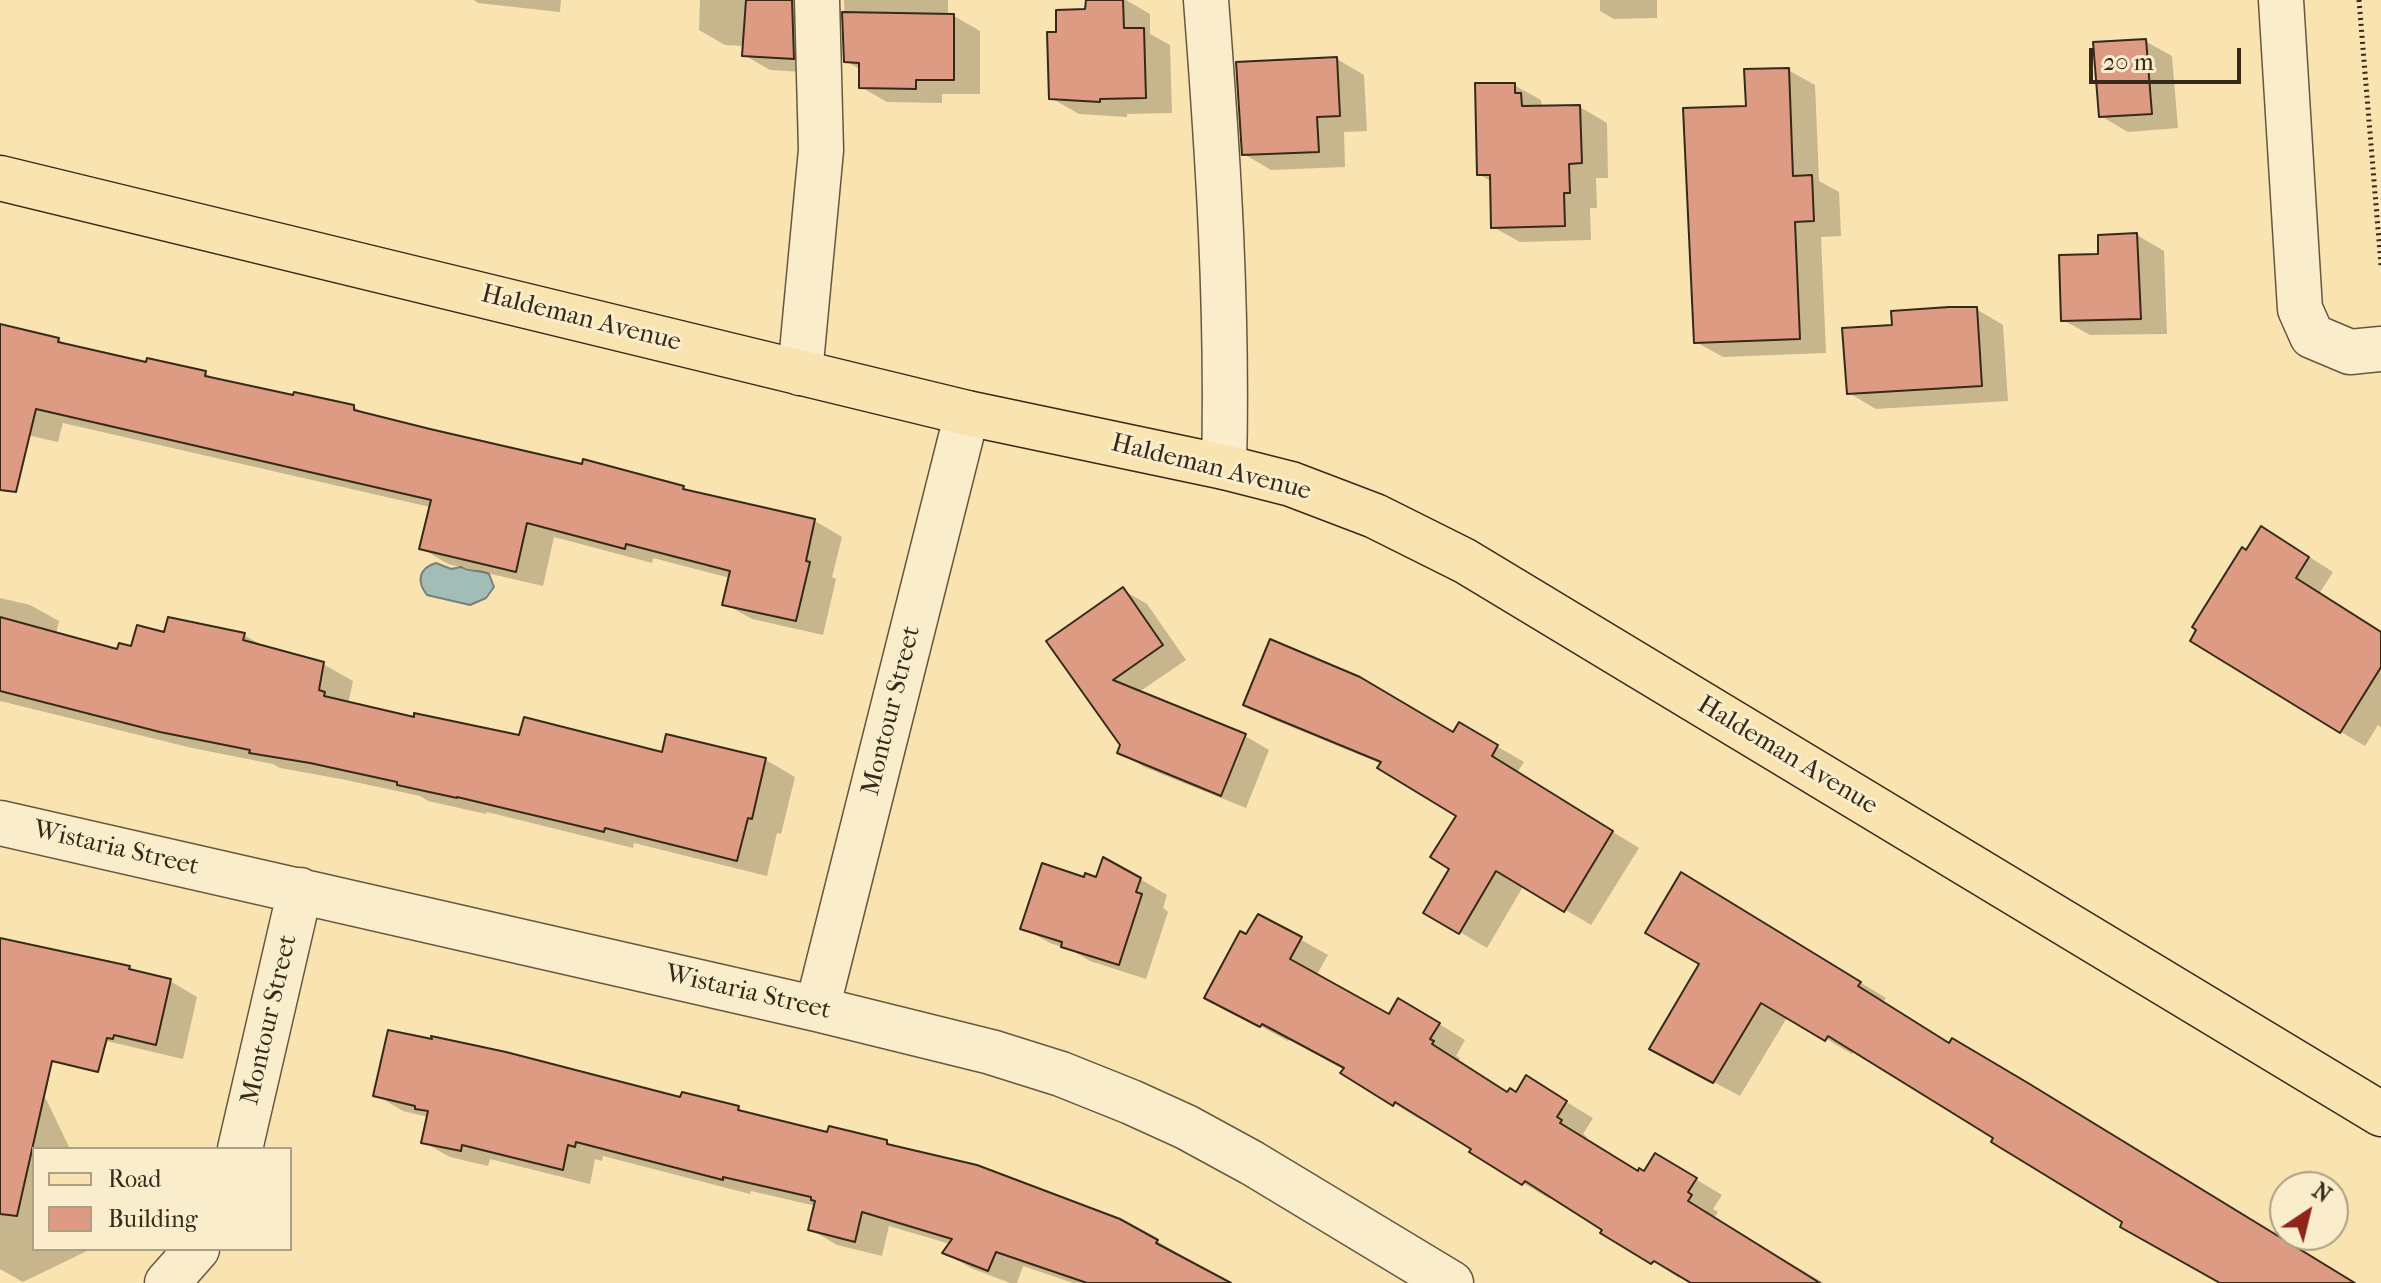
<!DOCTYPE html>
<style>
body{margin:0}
#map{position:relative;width:2381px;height:1283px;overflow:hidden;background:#f8e3b1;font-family:"IM FELL French Canon",serif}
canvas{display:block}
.legend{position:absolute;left:32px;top:1147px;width:260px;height:104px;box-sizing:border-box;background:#faedcc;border:2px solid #ac9f84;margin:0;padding:10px 14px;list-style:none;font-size:24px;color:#362918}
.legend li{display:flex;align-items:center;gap:16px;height:40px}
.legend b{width:40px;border:2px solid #ac9f84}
.north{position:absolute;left:2269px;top:1171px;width:80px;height:80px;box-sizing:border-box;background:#faedcc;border:2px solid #ac9f84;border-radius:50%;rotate:35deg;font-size:22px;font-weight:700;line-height:32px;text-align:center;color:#362918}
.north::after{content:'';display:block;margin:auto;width:28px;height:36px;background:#8f2418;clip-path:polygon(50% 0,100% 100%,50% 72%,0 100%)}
.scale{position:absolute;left:2089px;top:48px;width:152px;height:36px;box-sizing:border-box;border:4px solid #362918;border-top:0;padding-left:10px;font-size:24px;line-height:28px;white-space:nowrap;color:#362918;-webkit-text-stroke:6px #faedcc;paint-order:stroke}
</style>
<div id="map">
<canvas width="2381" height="1283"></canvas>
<ul class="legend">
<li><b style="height:10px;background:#f8e3b1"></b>Road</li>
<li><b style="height:22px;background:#dd9b84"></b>Building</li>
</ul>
<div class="north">N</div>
<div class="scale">20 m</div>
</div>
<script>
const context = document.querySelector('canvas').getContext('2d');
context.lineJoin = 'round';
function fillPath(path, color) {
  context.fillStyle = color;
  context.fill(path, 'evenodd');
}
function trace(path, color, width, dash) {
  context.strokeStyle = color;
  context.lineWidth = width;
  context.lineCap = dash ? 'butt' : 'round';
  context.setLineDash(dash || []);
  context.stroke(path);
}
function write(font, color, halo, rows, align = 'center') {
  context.font = font + ' "IM FELL French Canon",serif';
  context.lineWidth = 6;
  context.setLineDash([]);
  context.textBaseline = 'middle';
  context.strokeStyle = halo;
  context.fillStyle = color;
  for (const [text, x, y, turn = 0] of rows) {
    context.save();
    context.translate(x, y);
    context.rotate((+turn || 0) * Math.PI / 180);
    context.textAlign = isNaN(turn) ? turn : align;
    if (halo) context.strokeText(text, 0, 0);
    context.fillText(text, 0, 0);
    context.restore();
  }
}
const water = new Path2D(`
 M436,563L451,569L461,567C471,573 479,569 489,574L494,587L486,598L470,605L427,595C416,581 419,568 436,563Z`);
fillPath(water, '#a2bcb6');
trace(water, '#778177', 2);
fillPath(new Path2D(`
 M474,0H561L560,12L478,3Z
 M700,0H824L819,73L770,70L744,55L745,46L725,45L699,30Z
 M844,0H948V15L954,16L980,31V94H942V103L887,102L861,87V70L846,61Z
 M1088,0H1126L1150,14V34L1170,45L1172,113L1127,114V117L1079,114L1051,98L1058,34L1087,11Z
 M1600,0H1657V18L1614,19L1600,11Z
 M2145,41L2172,56L2178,128L2128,132L2101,116Z
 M1337,59L1364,75L1367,131L1344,132L1345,167L1271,170L1244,154Z
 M1788,70L1815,85L1819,181L1839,192L1841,236L1821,237L1826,353L1723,357L1696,342L1748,108Z
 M1514,85L1541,100L1542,108L1580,107L1607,123L1608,178H1596L1597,208H1590L1591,240L1520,242L1493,227L1492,182L1479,174Z
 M2137,235L2164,251L2167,334L2090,335L2063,320L2100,256Z
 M1976,309L2003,325L2008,401L1876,409L1849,393L1894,327Z
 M0,326L59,340L71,347L148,364L205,373L218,381L354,407L367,415L683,488L691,493L815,521L842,537L832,577L836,579L823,635L752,619L725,604L730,578L653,558L652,563L554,537L543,586L448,564L421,548L430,507L63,423L58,442L0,429Z
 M2286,542L2333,572L2319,594L2381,633V727L2378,725L2365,746L2341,732L2247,552Z
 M1123,590L1147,604L1186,660L1139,692L1245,736L1269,750L1246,808L1144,767L1120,752L1123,745L1049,641Z
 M0,598L30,605L59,621L56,634L118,651L132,649L165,634L244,635L270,650L323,664L353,681L348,704L416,719L521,737L664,754L766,760L795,777L781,834L777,833L767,876L634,843L633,848L487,812L486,814L428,801L420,796L341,779L280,768L273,764L192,748L0,701Z
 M1245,704L1454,734L1460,725L1524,762L1517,773L1639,848L1591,925L1524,885L1487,948L1426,912L1452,869L1459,815L1382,764L1272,719Z
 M1098,879H1140L1167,895L1163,908L1168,912L1146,979L1090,961L1071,950L1050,943L1023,928L1085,880Z
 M1707,890L1886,998L1883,1002L1951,1044L2352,1283H2223L1854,1050L1852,1054L1788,1016L1740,1096L1678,1063L1702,964Z
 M1259,916L1328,955L1316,976L1389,1016H1426L1465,1040L1456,1056L1460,1058L1458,1061L1508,1094H1553L1593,1118L1583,1134L1587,1137L1585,1140L1639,1173L1645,1174L1656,1155L1722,1195L1713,1209L1718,1212L1714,1218L1824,1283H1695L1681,1275L1679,1278L1552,1196L1550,1199L1523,1183L1472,1152L1474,1149L1422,1117L1421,1120L1343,1073L1346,1068L1290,1037L1288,1041L1234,1012L1247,937Z
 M0,940L129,968L140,974L170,981L197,997L183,1059L0,1016Z
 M21,1085L46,1099L70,1149H34V1249H91L23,1282L0,1269V1156Z
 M376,1095L682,1099L738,1108L750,1115L829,1135L887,1142L898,1149L1157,1241L1184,1257L1183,1259L1226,1283H1073L1023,1266L1017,1283H1010L971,1268L945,1253L950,1244L889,1226L882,1256L837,1245L810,1229L816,1206L751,1191L750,1194L603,1156L602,1161L595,1159L590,1184L490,1159L488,1166L450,1157L423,1142L428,1117L403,1111Z`), '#0003');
const building = new Path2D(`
 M746,0H792L794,59L742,56Z
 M1086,0H1123L1124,28H1144L1146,98L1100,99V102L1049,99L1047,32H1056V10L1085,9Z
 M842,12L954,14V80H916V89L859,88V63L844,62Z
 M2146,39L2152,114L2099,117L2093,42Z
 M1337,57L1340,116L1317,117L1319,152L1242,155L1236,62Z
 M1789,68L1793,176L1812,175L1814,221L1795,222L1800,339L1694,343L1683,108L1746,106L1744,69Z
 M1475,83H1515V93H1521L1522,106L1580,105L1582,163L1569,164L1570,193H1564L1565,226L1491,228L1490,175H1477Z
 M2137,233L2141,319L2061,321L2059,255L2098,254V235Z
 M1949,307H1977L1982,386L1847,394L1842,328L1892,325L1891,311Z
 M0,324L59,338L58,342L146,362L147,358L206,371L205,376L293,395L294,392L354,405V410L430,429L582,464L583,459L684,486L683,489L815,519L806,561L810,562L796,621L722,605L730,571L626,544L625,549L527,523L516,572L419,549L431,500L36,409L16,492L0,490Z
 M2261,526L2309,557L2296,578L2381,632V667L2340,733L2190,641L2196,630L2192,627L2242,547L2246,550Z
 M1123,587L1163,645L1113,680L1246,734L1221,796L1117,753L1120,745L1046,641Z
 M0,617L117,649L119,643L131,646L137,625L164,632L168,617L245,633L243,640L324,662L319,690L325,692L324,696L414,717V713L519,735L524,717L662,752L666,734L766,758L752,819L748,818L737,861L605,828L604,832L457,797V798L397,785V782L310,763L249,753L250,750L160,732L0,691Z
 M1270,639L1360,677L1453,732L1459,722L1498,745L1492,756L1613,831L1564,912L1496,871L1459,934L1423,913L1449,869L1430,857L1456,816L1377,768L1381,762L1243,705Z
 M1103,857L1141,878L1136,892L1142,894L1119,965L1061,947L1062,942L1020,929L1042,863L1084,877L1085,873L1096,877Z
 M1681,872L1861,982L1858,986L1949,1043L1952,1038L2028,1083L2355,1283H2220L2120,1227L2122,1222L1991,1142L1993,1138L1828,1036L1825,1041L1761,1003L1713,1083L1649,1049L1699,964L1645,933Z
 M1258,914L1302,937L1290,959L1389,1014L1398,998L1440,1023L1430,1039L1434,1041L1432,1044L1507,1092L1510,1088L1516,1092L1526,1075L1567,1101L1557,1117L1562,1120L1560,1123L1638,1171L1639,1168L1644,1171L1655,1153L1697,1178L1688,1192L1692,1195L1688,1201L1820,1283H1691L1654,1261L1651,1264L1600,1233L1602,1230L1525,1181L1522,1185L1469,1152L1471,1149L1395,1102L1393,1106L1340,1073L1344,1068L1262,1024L1260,1027L1204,998L1240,931L1246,934Z
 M0,938L130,966L129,969L171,979L156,1045L114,1035L113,1039L107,1038L98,1072L52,1061L17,1216L0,1214Z
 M388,1030L432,1039L431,1036L506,1052L680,1097L682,1092L739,1106L738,1110L827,1132L829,1126L887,1140V1144L977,1165L1120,1219L1158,1240L1156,1243L1231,1283H1087L996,1252L988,1271L942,1253L952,1239L862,1212L855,1242L808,1230L815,1201L811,1200V1197L723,1177V1180L576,1142L575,1147L568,1145L563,1170L462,1145L461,1151L421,1143L428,1111L415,1109V1106L373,1096Z`);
fillPath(building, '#dd9b84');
trace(building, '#362918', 2);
const minor = new Path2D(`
 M1206,0C1218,155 1228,311 1224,467
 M2281,0L2300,309L2312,336L2350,352L2381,349
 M800,373L821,150L817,0
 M0,823L817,1009L991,1052L1061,1074L1131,1102L1186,1127L1252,1163L1451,1283
 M817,1009L967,413
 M240,1149L300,890
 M167,1283L197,1249`);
const major = new Path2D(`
 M0,178L967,413L1224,467L1291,484L1375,516L1465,561L2381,1114`);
trace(minor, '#66583e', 47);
trace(major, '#362918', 47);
trace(new Path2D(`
 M2359,0L2381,265`), '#362918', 5, [2, 4]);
trace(minor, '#faedcc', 44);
trace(major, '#f8e3b1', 44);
write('26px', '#362918', '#faedcc', [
 ["Haldeman Avenue",581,319,14],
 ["Haldeman Avenue",1211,468,14],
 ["Montour Street",892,711,-76],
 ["Haldeman Avenue",1787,756,31],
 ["Wistaria Street",116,849,13],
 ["Wistaria Street",748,993,13],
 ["Montour Street",270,1020,-77]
]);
</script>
